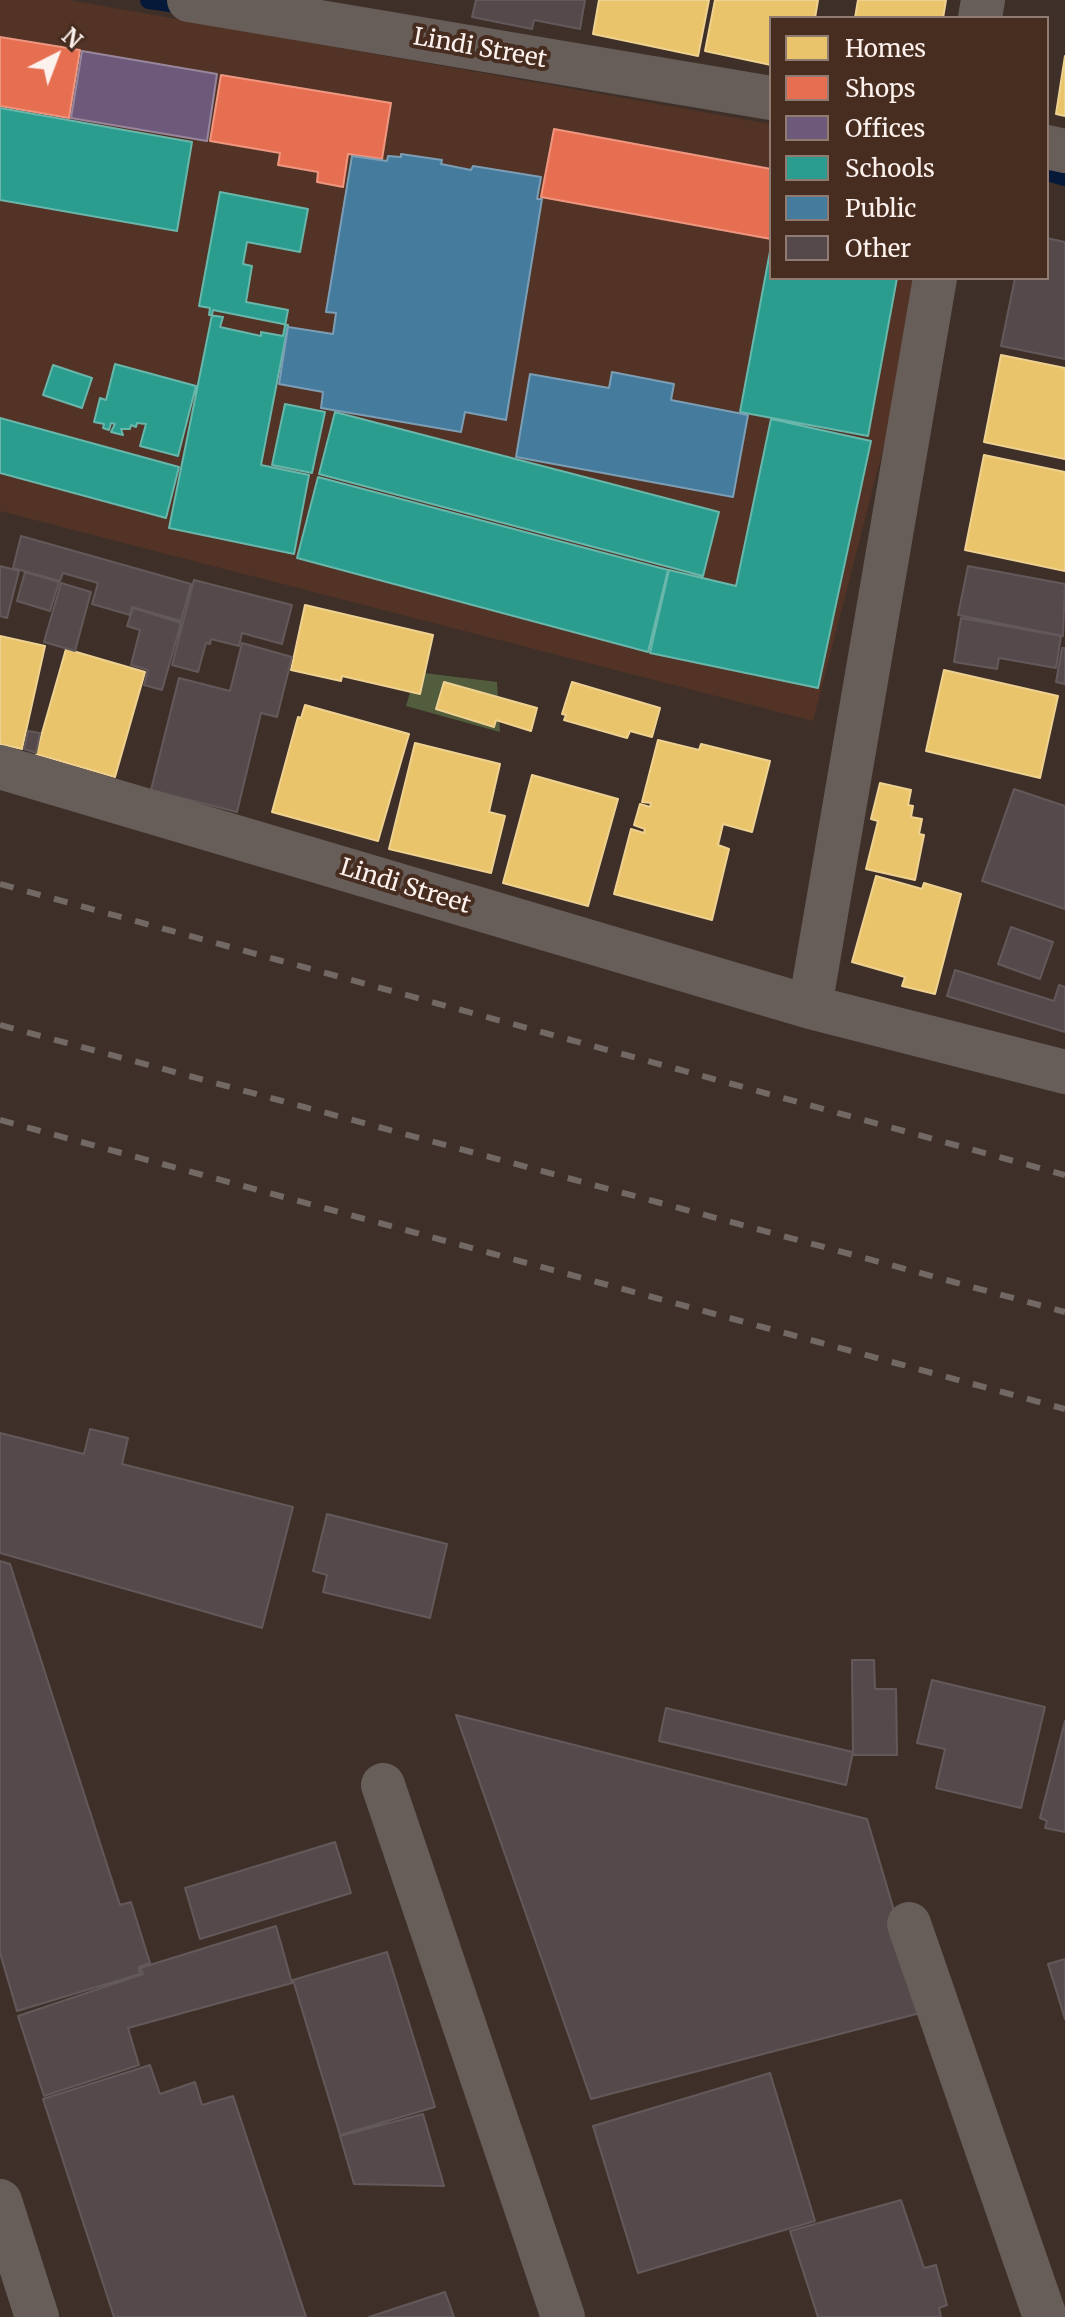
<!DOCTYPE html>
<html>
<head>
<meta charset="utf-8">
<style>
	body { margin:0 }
	#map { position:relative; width:1065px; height:2317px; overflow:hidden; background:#3e3029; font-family:Merriweather,serif }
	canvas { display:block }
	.legend { position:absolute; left:769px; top:16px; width:280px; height:264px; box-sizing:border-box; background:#472c20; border:2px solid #907b72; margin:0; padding:10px 14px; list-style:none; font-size:24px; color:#fdf1ed }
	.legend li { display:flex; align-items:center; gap:16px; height:40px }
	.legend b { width:40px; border:2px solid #907b72 }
	.north { position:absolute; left:16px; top:16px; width:80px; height:80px; -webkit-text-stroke:6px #472c20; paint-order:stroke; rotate:42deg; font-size:22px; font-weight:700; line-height:32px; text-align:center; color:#fdf1ed }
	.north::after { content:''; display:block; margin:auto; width:28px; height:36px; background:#fdf1ed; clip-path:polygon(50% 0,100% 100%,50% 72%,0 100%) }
</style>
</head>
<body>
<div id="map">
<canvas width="1065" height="2317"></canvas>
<ul class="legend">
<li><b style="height:22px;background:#e9c46a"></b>Homes</li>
<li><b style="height:22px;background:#e76f51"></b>Shops</li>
<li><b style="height:22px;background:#6d597a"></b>Offices</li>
<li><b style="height:22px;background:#2a9d8f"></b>Schools</li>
<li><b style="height:22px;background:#457b9d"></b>Public</li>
<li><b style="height:22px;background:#56494c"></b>Other</li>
</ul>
<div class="north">N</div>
</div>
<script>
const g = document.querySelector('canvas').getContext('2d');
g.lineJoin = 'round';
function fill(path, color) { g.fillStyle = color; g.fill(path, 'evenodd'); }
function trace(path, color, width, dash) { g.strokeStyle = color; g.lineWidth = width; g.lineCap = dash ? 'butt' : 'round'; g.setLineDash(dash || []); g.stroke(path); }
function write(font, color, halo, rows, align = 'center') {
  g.font = font + ' Merriweather,serif'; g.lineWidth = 8; g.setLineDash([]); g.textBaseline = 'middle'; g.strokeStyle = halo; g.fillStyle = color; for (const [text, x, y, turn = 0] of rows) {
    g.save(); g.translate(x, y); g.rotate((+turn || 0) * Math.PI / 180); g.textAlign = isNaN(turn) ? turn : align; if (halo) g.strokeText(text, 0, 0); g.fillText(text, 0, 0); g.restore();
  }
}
const built = new Path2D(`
	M0,0h69l702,124v154h156l-114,443 -813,-210z`);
const green = new Path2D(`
	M416,672l81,10 3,50 -94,-26z`);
const homes = new Path2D(`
	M599,0h110l-11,56 -105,-22z
	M715,0h103l-3,18h-44v47l-66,-14z
	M858,0h88l-3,18h-88z
	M1065,56v60l-9,-2z
	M1001,355l64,13v91l-81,-17z
	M984,455l81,17v99l-100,-21z
	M305,605l128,30 -13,59 -78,-18 -1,5 -50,-11z
	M0,636l45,10 -23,103 -22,-5z
	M66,649l79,23 -30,105 -79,-23z
	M944,670l114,26 -18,82 -114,-27z
	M444,682l93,26 -6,23 -35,-11 -2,7 -58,-18z
	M572,682l88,26 -8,29 -22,-6 -3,7 -63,-18 2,-5 -4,-1z
	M305,705l104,29 -31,107 -106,-29 26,-95 3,1z
	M658,740l41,10 2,-6 69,17 -18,71 -29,-8 -5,21 11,4 -17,71 -98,-26 17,-65 13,4 1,-4 -11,-4 6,-21 10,3 1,-4 -9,-1z
	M415,743l85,21 -11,48 16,4 -14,57 -102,-24z
	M532,775l86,24 -30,107 -85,-23z
	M880,783l31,7 -3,15 5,1 -2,11 11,2 -3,15 5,1 -9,45 -49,-11 12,-48 -7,-2z
	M876,876l46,13 2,-6 37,11 -26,100 -33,-8 3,-9 -53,-15z`);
const shops = new Path2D(`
	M0,37l80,13 -11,68 -69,-12z
	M221,75l170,28 -9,56 -34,-5 -5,33 -26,-5 1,-10 -40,-7 2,-12 -70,-12z
	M554,129l217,40v70l-230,-42z`);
const offices = new Path2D(`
	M82,51l135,23 -10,67 -136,-23z`);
const schools = new Path2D(`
	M0,108l192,34 -15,89 -177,-31z
	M220,192l88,17 -8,43 -53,-10 -4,22 9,2 -6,36 42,8 -5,26 -22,-4v4l-41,-9 3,-10 -14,-2 1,-7 -11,-2z
	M771,246v32h126l-29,158 -128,-24z
	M213,310l75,15 -27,140 48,10 -15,79 -125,-26z
	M115,364l81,22 -18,70 -38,-10 6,-22 -9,-1 -1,4 -5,-2 -1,4h-9l2,6 -12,-3 4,-8 -4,-1 -2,7 -6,-2 1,-4 -10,-2 6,-24 6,2z
	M53,365l39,13 -10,30 -39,-13z
	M285,404l40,8 -13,61 -40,-8z
	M335,412l384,100 -16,64 -384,-102z
	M0,418l179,49 -13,51 -166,-45z
	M771,419l100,22 -53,247 -168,-35 19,-83 67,16z
	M318,477l350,93 -20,82 -351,-94z`);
const public = new Path2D(`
	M401,154l41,6 -1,4 30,6 2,-4 68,11 -4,22h5l-36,221 -41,-8 -4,20 -140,-24 2,-16 -44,-8 9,-57 45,7 3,-21 -10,-1 26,-156 35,5 1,-5 13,1z
	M612,372l62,12 -3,16 77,15 -15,82 -217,-40 14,-83 79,14z`);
const stream = new Path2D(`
	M149,0l42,6
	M1047,172l18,5`);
const building = new Path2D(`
	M476,0h109l-5,29 -46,-9 -2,9 -60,-12z
	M1047,238l18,4v117l-64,-13 14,-68h32z
	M21,536l170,48 -10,37 -49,-14 -2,8 -38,-11 6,-21 -35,-10 -3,8 -47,-13z
	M0,566l19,5 -12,47 -7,-2z
	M968,566l97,18 -2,52 -105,-21z
	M25,572l34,10 -9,29 -33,-10z
	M194,580l98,25 -10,39 -40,-11 -3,13 -28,-7 -1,5 -4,-1 -8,29 -26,-7z
	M61,583l30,9 -16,59 -31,-9z
	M133,608l48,15 -19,67 -18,-5 4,-15 -17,-5 9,-35 -13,-4z
	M961,618l100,18 -5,32 -57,-10 -2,11 -43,-7z
	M242,643l50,14 -15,60 -16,-4 -24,99 -86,-22 28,-112 51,13z
	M1062,648h3v36l-9,-2z
	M28,731l12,2 -4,20 -12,-4z
	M1014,789l51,17v103l-83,-28z
	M1011,927l42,15 -13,37 -42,-15z
	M955,970l99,31 5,-16 6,2v45l-118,-36z
	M90,1429l38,9 -6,26 171,43 -31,121 -262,-75v-120l84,21z
	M327,1514l120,30 -17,74 -107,-26 4,-17 -14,-4z
	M0,1561l10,3 110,341 11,-3 19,61 -11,4 1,7 -123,37 -17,-58z
	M852,1660h22l1,29h21l1,66h-44z
	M932,1680l113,27 -24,101 -85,-20 9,-39 -28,-6z
	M666,1708l187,44 -7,33 -187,-44z
	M456,1715l411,104 57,193 -333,87z
	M1065,1721v111l-20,-4 2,-7 -7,-3z
	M335,1842l16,51 -151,46 -15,-51z
	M276,1926l16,57 -164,45 11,37 -95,31 -26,-80 125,-42 -3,-6z
	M387,1952l48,155 -95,28 -47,-155z
	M1065,1959v60l-17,-55z
	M150,2065l10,29 35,-12 7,23 31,-9 73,221h-192l-71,-218z
	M770,2073l45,148 -177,52 -45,-147z
	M423,2114l21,72 -90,-2 -14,-48z
	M901,2200l23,68 12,-3 11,40 -8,3 2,9h-123l-28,-86z
	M445,2292l9,25h-85z`);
const minor = new Path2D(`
	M189,0l582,98
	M980,18l3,-18
	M1047,147l18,4
	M0,767l810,240 255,65
	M810,1007l125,-729
	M383,1785l180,532
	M909,1924l136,393
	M0,2201l37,116`);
const rail = new Path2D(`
	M0,884l1065,291
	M0,1025l1065,287
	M0,1120l1065,289`);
const streetNames = [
	["Lindi Street",480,49,10],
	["Lindi Street",405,887,17]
];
fill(built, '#523325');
fill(green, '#525d3e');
fill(homes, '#e9c46a');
trace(homes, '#efd291', 2);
fill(shops, '#e76f51');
trace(shops, '#ee9680', 2);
fill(offices, '#6d597a');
trace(offices, '#98879c', 2);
fill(schools, '#2a9d8f');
trace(schools, '#69b6ab', 2);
fill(public, '#457b9d');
trace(public, '#7c9eb5', 2);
trace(stream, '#061938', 18);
fill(building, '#56494c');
trace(building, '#64595a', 2);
trace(minor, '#675e5a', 44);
trace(rail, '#726864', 6, [14, 14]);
write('24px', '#fdf1ed', '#472c20', streetNames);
</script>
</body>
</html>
